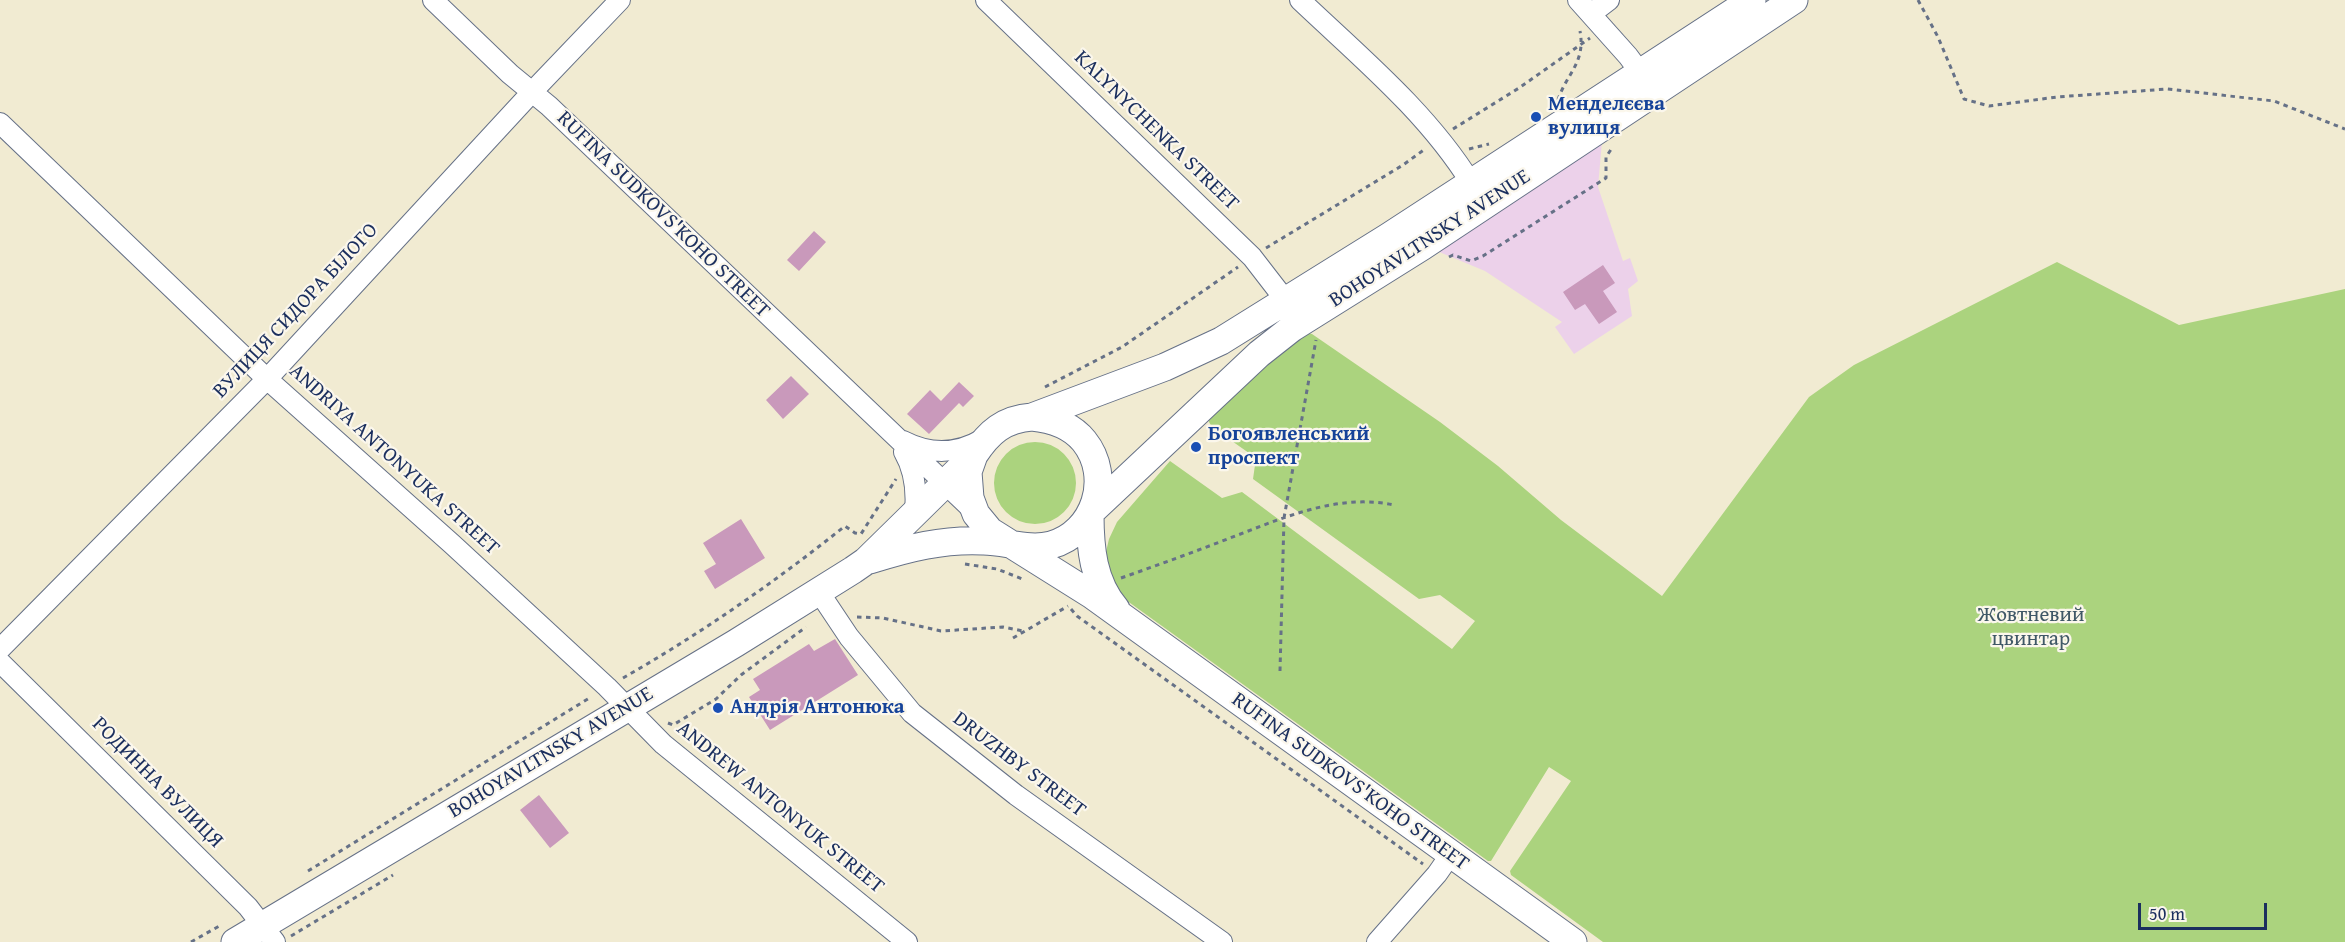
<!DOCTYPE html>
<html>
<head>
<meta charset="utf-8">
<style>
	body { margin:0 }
	#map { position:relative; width:2345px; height:942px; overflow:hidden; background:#f1ebd2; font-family:"Gentium Book Plus",serif }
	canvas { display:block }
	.scale { position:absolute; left:2138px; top:903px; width:129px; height:27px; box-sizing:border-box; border:3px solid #1b2f5e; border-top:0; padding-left:8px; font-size:18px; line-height:21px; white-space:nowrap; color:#1b2f5e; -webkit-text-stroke:4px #fbf7ec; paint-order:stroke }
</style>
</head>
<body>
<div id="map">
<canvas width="2345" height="942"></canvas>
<div class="scale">50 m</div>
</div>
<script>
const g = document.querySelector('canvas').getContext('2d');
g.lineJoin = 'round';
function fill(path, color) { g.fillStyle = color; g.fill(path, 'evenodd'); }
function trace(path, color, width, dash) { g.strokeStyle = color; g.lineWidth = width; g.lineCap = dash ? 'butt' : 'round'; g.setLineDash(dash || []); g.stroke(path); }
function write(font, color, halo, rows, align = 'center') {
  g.font = font + ' "Gentium Book Plus",serif'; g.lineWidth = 4.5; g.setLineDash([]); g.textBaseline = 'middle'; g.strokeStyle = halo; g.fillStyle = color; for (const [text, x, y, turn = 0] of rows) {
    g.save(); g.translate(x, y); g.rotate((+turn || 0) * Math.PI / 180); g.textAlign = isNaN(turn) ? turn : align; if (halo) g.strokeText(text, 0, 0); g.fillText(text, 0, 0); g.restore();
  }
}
const built = new Path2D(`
	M1602,141l-4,46 25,74 7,-3 8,23 -10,8 4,27 -58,38 -19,-27 7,-5 -77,-51 -53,-22z`);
const green = new Path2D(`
	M2057,262l122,63 166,-36v653h-742l-92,-67 -1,-4 61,-90 -22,-14 -58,94h-3l-369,-266 -4,-6 -10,-33 4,-17 8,-17 53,-61 52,37 20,-6 210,157 23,-28 -35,-26 -21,4 -166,-120 3,-21 -44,-31 -3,-5v-7l95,-83 8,2 128,88 58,44 63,54 101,76 147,-199 45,-32z
	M994 483a41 41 0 1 1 82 0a41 41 0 1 1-82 0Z`);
const building = new Path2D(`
	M814,231l12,11 -27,29 -12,-11z
	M1603,265l12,18 -12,8 14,21 -18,12 -14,-20 -10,6 -12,-18z
	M791,376l18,18 -26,25 -17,-19z
	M959,382l15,14 -11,11 -4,-4 -30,31 -22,-20 23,-24 11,11z
	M741,519l24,39 -50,31 -11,-18 12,-7 -13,-21z
	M835,639l23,36 -88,55 -21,-33 11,-7 -7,-11 56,-35 5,7z
	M539,795l30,38 -19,15 -30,-38z`);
const path = new Path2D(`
	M1918,0l20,37 26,62 25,7 68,-9 110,-8 107,12 71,28
	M1558,100c8,-26 28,-37 22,-69
	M1453,129l66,-41 71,-50
	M1469,149l20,-5
	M1266,248l137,-83 22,-16
	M1449,257l4,-2 18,6 12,-5 123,-78v-21l6,-9
	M1045,387l77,-40 116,-80
	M965,564l32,5 28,11
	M1121,578c37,-13 73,-26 109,-40 53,-20 107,-45 164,-33
	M1071,609l6,7 346,248
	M857,617l26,1 58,13 62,-4 20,4
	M1013,638l55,-32
	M1280,671l4,-153 32,-178
	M623,678c77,-44 152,-96 222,-152l10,7 6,1 35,-55
	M668,723l5,2 43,-26 25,-24 65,-48
	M308,871l283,-174
	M291,936l102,-61
	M191,942l30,-17`);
const street = new Path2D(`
	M433,0l77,74 39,32 427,407
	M986,0l266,257 34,44
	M1300,0c60,57 127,112 171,183
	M1578,0l50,56 20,27
	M1592,13l17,-13
	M0,123l267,256 185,165 155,143 56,57 244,198
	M903,441c27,14 55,13 80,-2
	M904,452c11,19 13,38 11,60
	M819,592l30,45 63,76 104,82 206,147
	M0,649l267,-270 265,-287 88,-92
	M0,662l248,245 27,35
	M1377,942l60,-68 14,-20`);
const secondary = new Path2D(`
	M974,455l-6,17 2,26 6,16 14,17 102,64 481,347
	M1092,511l167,-157 33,-26 131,-82 371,-246
	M1090,514c0,34 3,68 26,95
	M870,560c38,-12 73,-21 113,-19 23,0 45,10 68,4 44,-12 62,-68 33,-104 -13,-16 -32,-22 -52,-24
	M235,942l501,-299 117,-73 13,-9 108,-106c15,-23 30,-36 58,-38l133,-50 56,-26 167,-104 364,-237`);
const markers = [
	[1536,117,6,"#1a4fb4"],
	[1196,447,6,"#1a4fb4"],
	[718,708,6,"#1a4fb4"]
];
const transitNames = [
	["Менделєєва",1548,105],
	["вулиця",1548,129],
	["Богоявленський",1208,435],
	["проспект",1208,459],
	["Андрія Антонюка",730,708]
];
const streetNames = [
	["KALYNYCHENKA STREET",1156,131,44],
	["RUFINA SUDKOVS'KOHO STREET",663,215,44],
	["BOHOYAVLTNSKY AVENUE",1430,239,-33],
	["ВУЛИЦЯ СИДОРА БІЛОГО",296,311,-47],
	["ANDRIYA ANTONYUKA STREET",394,460,42],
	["BOHOYAVLTNSKY AVENUE",551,753,-31],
	["DRUZHBY STREET",1019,765,37],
	["RUFINA SUDKOVS'KOHO STREET",1350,782,36],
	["РОДИННА ВУЛИЦЯ",157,783,45],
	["ANDREW ANTONYUK STREET",780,808,39]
];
const parkNames = [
	["Жовтневий",2031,616],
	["цвинтар",2031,640]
];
fill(built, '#ecd1ea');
fill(green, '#abd37e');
fill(building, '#c999bb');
trace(street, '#667187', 22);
trace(secondary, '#667187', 29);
trace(path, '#667187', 3, [4.5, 4.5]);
trace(street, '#fff', 20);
trace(secondary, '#fff', 27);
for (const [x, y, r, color] of markers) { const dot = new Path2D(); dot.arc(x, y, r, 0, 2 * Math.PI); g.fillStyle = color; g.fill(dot); trace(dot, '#fbf7ec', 2); }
write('bold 21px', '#164399', '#fbf7ec', transitNames, 'left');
write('21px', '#1b2f5e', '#fbf7ec', streetNames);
write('21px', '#3f5866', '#fbf7ec', parkNames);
</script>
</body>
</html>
